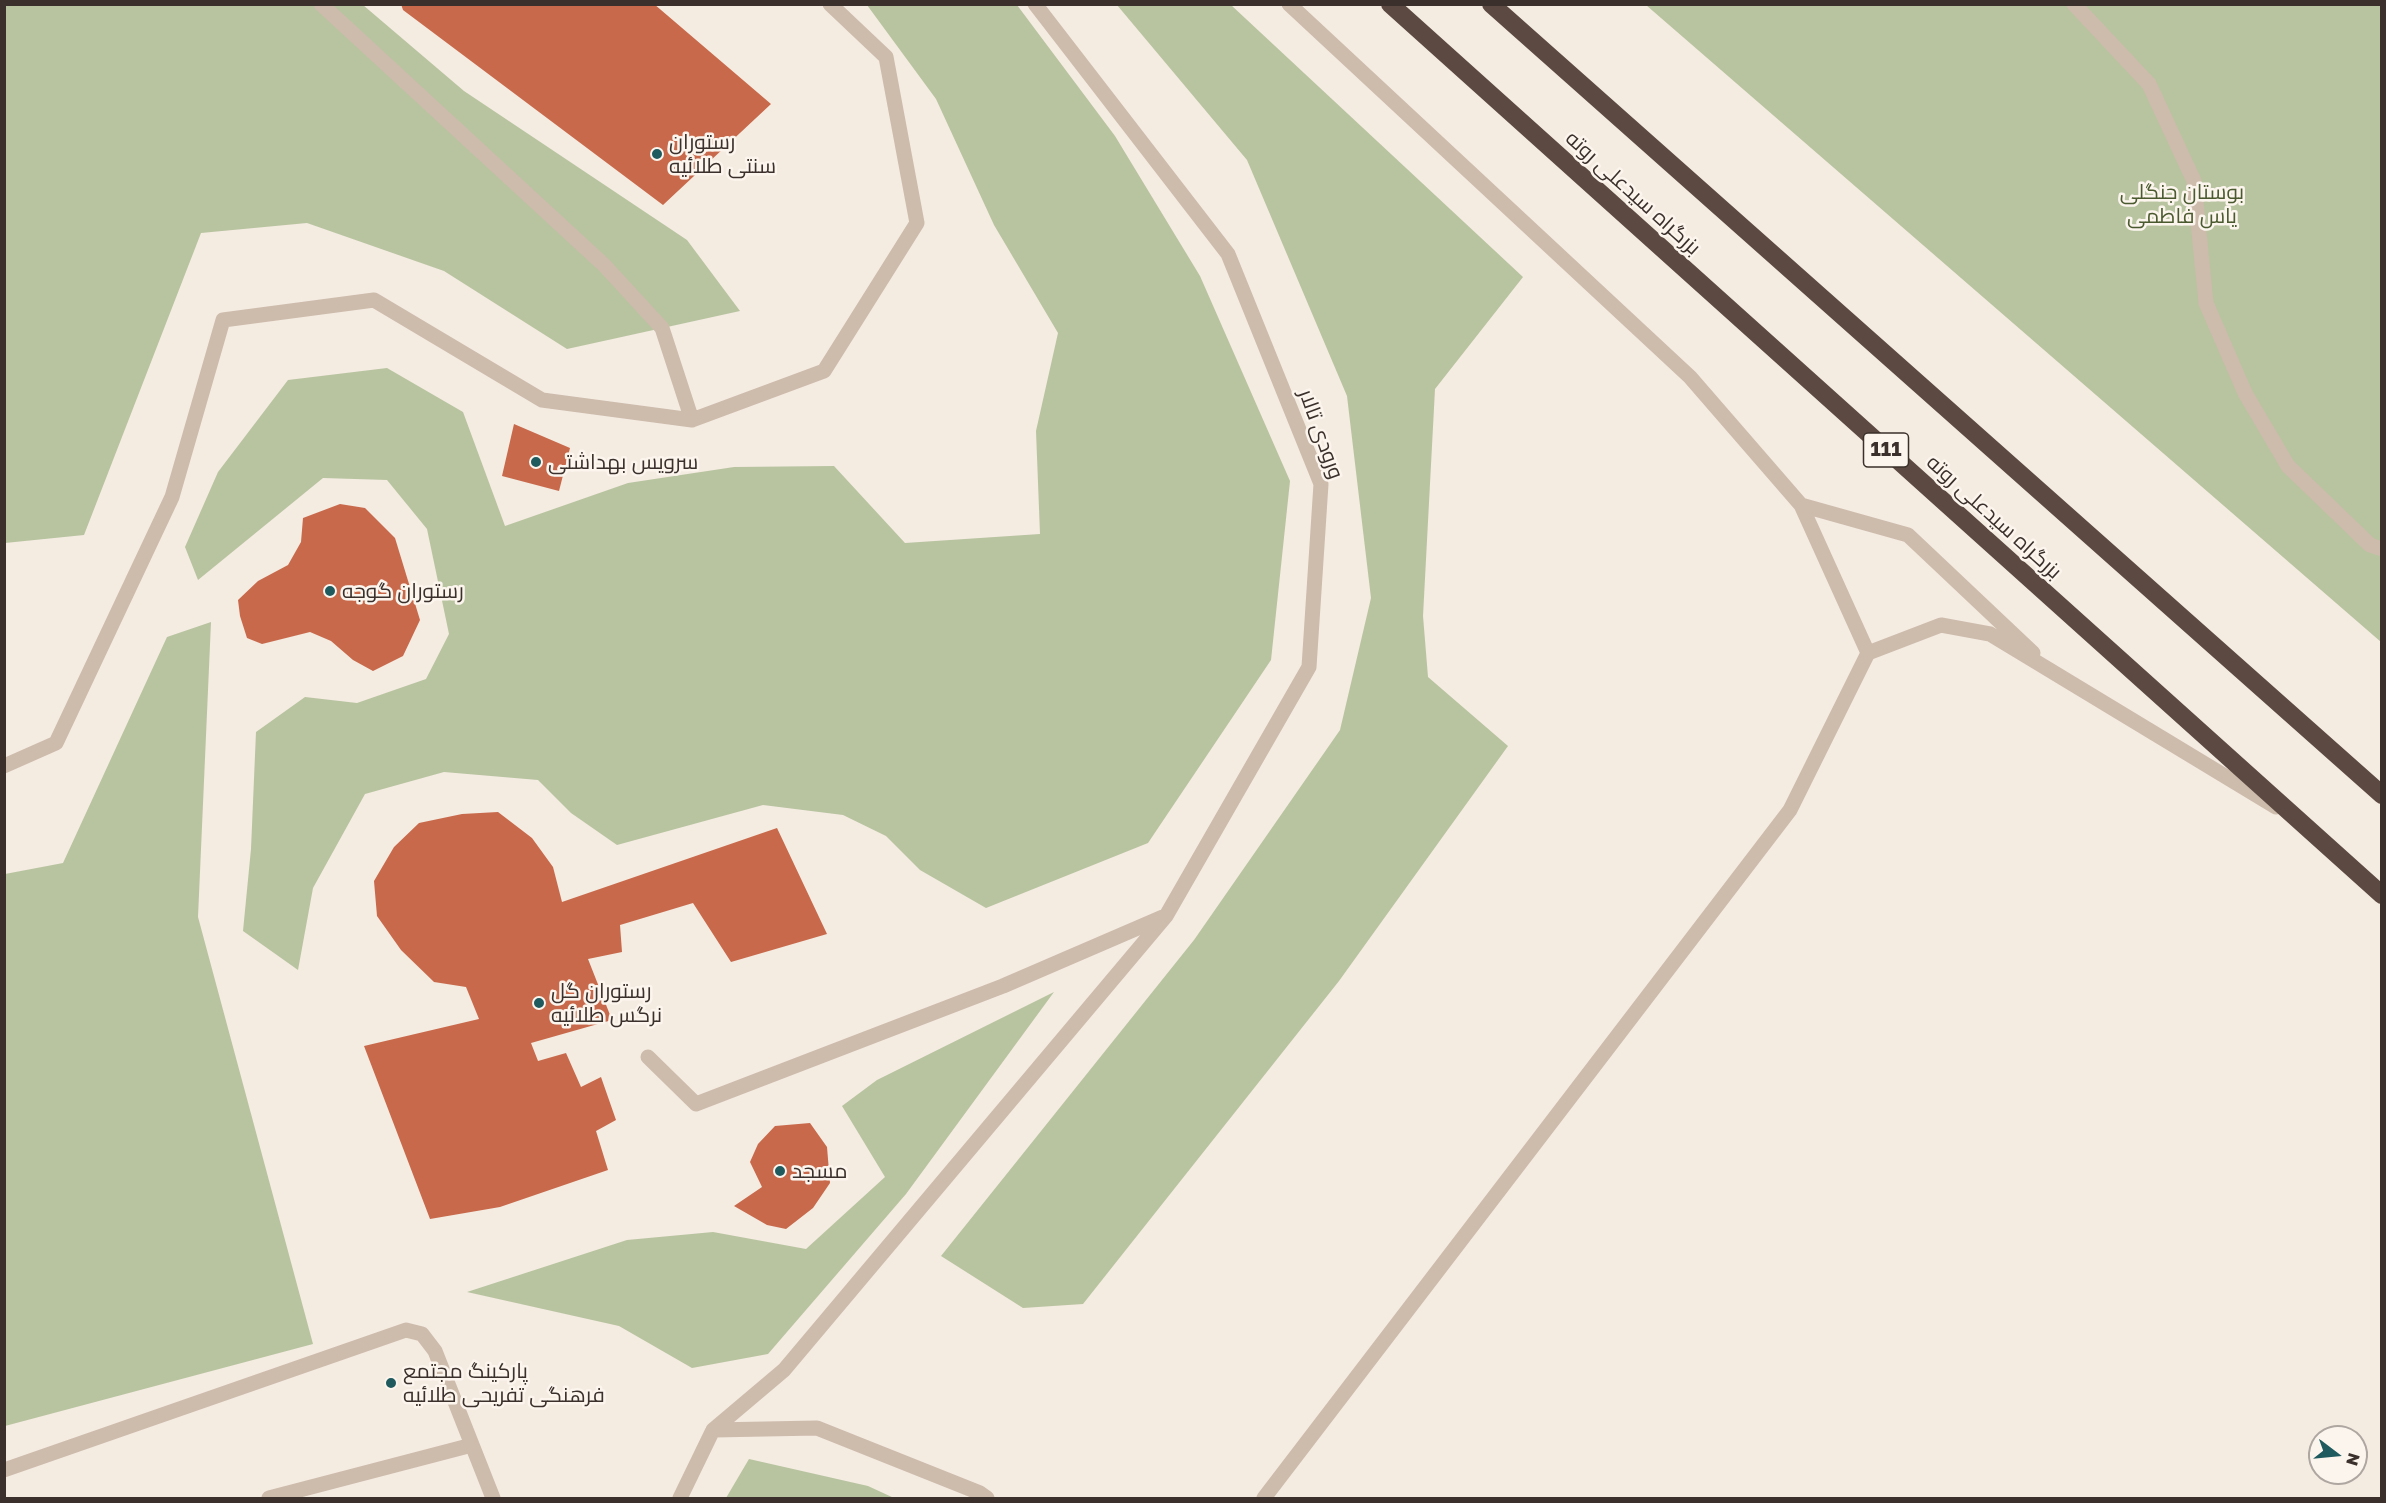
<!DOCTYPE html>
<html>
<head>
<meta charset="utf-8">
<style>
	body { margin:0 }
	#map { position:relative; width:2386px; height:1503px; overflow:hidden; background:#f4ebe1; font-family:"Golos Text",sans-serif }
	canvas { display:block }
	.frame { position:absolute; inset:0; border:6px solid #3b302b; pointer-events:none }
	.north { position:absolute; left:2308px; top:1425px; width:60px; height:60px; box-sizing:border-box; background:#fbf5ee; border:2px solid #aea6a0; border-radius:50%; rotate:106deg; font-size:16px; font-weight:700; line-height:24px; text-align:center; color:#3b302b }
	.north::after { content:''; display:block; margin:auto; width:21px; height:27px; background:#1f5a5e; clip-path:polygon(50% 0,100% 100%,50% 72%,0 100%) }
</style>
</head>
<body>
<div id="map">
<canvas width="2386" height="1503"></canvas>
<div class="frame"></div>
<div class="north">N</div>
</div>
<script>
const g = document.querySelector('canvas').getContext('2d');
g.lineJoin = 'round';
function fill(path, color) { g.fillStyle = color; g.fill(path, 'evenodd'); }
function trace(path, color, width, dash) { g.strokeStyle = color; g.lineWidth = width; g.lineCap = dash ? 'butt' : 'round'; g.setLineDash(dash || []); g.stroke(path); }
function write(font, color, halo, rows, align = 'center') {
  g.font = font + ' "Golos Text",Cairo,sans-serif'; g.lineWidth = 5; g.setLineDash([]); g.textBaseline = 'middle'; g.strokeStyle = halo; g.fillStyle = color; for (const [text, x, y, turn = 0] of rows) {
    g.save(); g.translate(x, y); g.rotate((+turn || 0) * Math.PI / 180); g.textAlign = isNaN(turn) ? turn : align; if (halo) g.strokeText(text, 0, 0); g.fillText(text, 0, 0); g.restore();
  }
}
const green = new Path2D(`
	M5,5h358l101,86 223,149 53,71 -173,38 -123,-78 -137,-48 -106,10 -117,302 -79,8z
	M867,5h150l98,131 85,140 90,205 -19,179 -123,183 -162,65 -66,-38 -34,-34 -43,-21 -80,-10 -146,40 -46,-32 -33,-33 -94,-8 -79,22 -52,94 -15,82 -55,-39 8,-82 5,-117 49,-35 52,6 69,-24 23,-45 -22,-105 -40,-49 -64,-2 -125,102 -13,-33 33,-75 70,-92 99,-12 76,44 42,114 123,-43 106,-16 100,-1 71,77 135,-9 -4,-103 22,-98 -64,-108 -58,-126z
	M1117,5h114l292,272 -88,112 -12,227 5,61 80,69 -169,235 -256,323 -60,4 -82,-52 253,-316 146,-210 31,-132 -24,-202 -100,-236z
	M1646,5h735v637z
	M211,622l-13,295 115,427 -308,82v-552l58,-11 104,-226z
	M1054,992l-148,202 -138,160 -76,14 -73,-42 -152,-34 160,-52 86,-8 93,17 79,-72 -43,-71 35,-26z
	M749,1459l119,27 26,12h-168z`);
const building = new Path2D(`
	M401,4h253l117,100 -108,101 -260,-195z
	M514,424l56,24 -11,43 -57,-15z
	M340,504l25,4 30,30 25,82 -17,36 -30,15 -20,-11 -22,-19 -21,-9 -48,12 -15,-6 -7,-22 -2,-16 20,-19 30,-16 13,-23 2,-24z
	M498,812l34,26 21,29 9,35 215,-74 50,106 -96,28 -38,-59 -73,22 2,27 -34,7 24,61 -81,23 7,18 28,-8 15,34 20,-10 15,43 -20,11 12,39 -108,37 -70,12 -66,-173 115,-27 -13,-32 -32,-5 -33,-32 -24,-34 -3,-35 20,-34 25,-24 43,-9z
	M810,1123l17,24 3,36 -17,25 -27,21 -19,-4 -33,-19 28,-19 -12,-25 8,-18 17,-18z`);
const lane = new Path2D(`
	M321,4l283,261 58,63 30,92
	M2074,4l75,80 45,97 12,122 39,90 43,73 82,79 12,4
	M1801,505l107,30 125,118
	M1868,653l73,-28 49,9 286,173
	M4,766l52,-23 116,-246 51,-177 151,-20 168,100 150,20 132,-49 93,-148 -31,-166 -56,-53
	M648,1057l48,47 307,-118 160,-69
	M713,1430l104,-2 163,65 7,5
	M4,1470l402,-140 16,4 13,17 58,147
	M269,1498l203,-53
	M680,1498l33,-68 71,-60 382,-454 143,-249 12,-183 -93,-230 -193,-250
	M1264,1498l526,-688 78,-157 -67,-148 -111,-128 -401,-373`);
const highway = new Path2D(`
	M1390,4l992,891
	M1491,4l891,791`);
const markers = [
	[657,154,6,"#1f5a5e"],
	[536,462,6,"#1f5a5e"],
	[330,591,6,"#1f5a5e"],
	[539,1003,6,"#1f5a5e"],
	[780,1171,6,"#1f5a5e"],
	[391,1383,6,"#1f5a5e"]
];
const shields = [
	[1886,450,45]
];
const shieldNames = [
	["111",1886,450]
];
const poiNames = [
	["رستوران",669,142],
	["سنتی طلائیه",669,166],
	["سرویس بهداشتی",548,462],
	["رستوران گوجه",342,591],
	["رستوران گل",551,991],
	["نرگس طلائیه",551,1015],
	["مسجد",792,1171],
	["پارکینگ مجتمع",403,1371],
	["فرهنگی تفریحی طلائیه",403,1395]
];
const parkNames = [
	["بوستان جنگلی",2182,192],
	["یاس فاطمی",2182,216]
];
const streetNames = [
	["بزرگراه سیدعلی روته",1633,193,42],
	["ورودی تالار",1321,434,70],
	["بزرگراه سیدعلی روته",1994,517,42]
];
fill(green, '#b8c4a0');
fill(building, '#c8694b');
trace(lane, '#cdbbac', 15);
trace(highway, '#5c4a42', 18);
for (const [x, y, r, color] of markers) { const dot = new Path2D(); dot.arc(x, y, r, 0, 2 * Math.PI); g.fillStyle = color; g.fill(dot); trace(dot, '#fbf5ee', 2); }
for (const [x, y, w] of shields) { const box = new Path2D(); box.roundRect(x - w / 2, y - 17, w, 34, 4.5); g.fillStyle = '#fbf5ee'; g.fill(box); trace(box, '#3b302b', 1.5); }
write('bold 20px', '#3b302b', null, shieldNames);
write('21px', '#3b302b', '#fbf5ee', poiNames, 'left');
write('21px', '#4a5a2e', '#fbf5ee', parkNames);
write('21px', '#3b302b', '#fbf5ee', streetNames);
</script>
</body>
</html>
